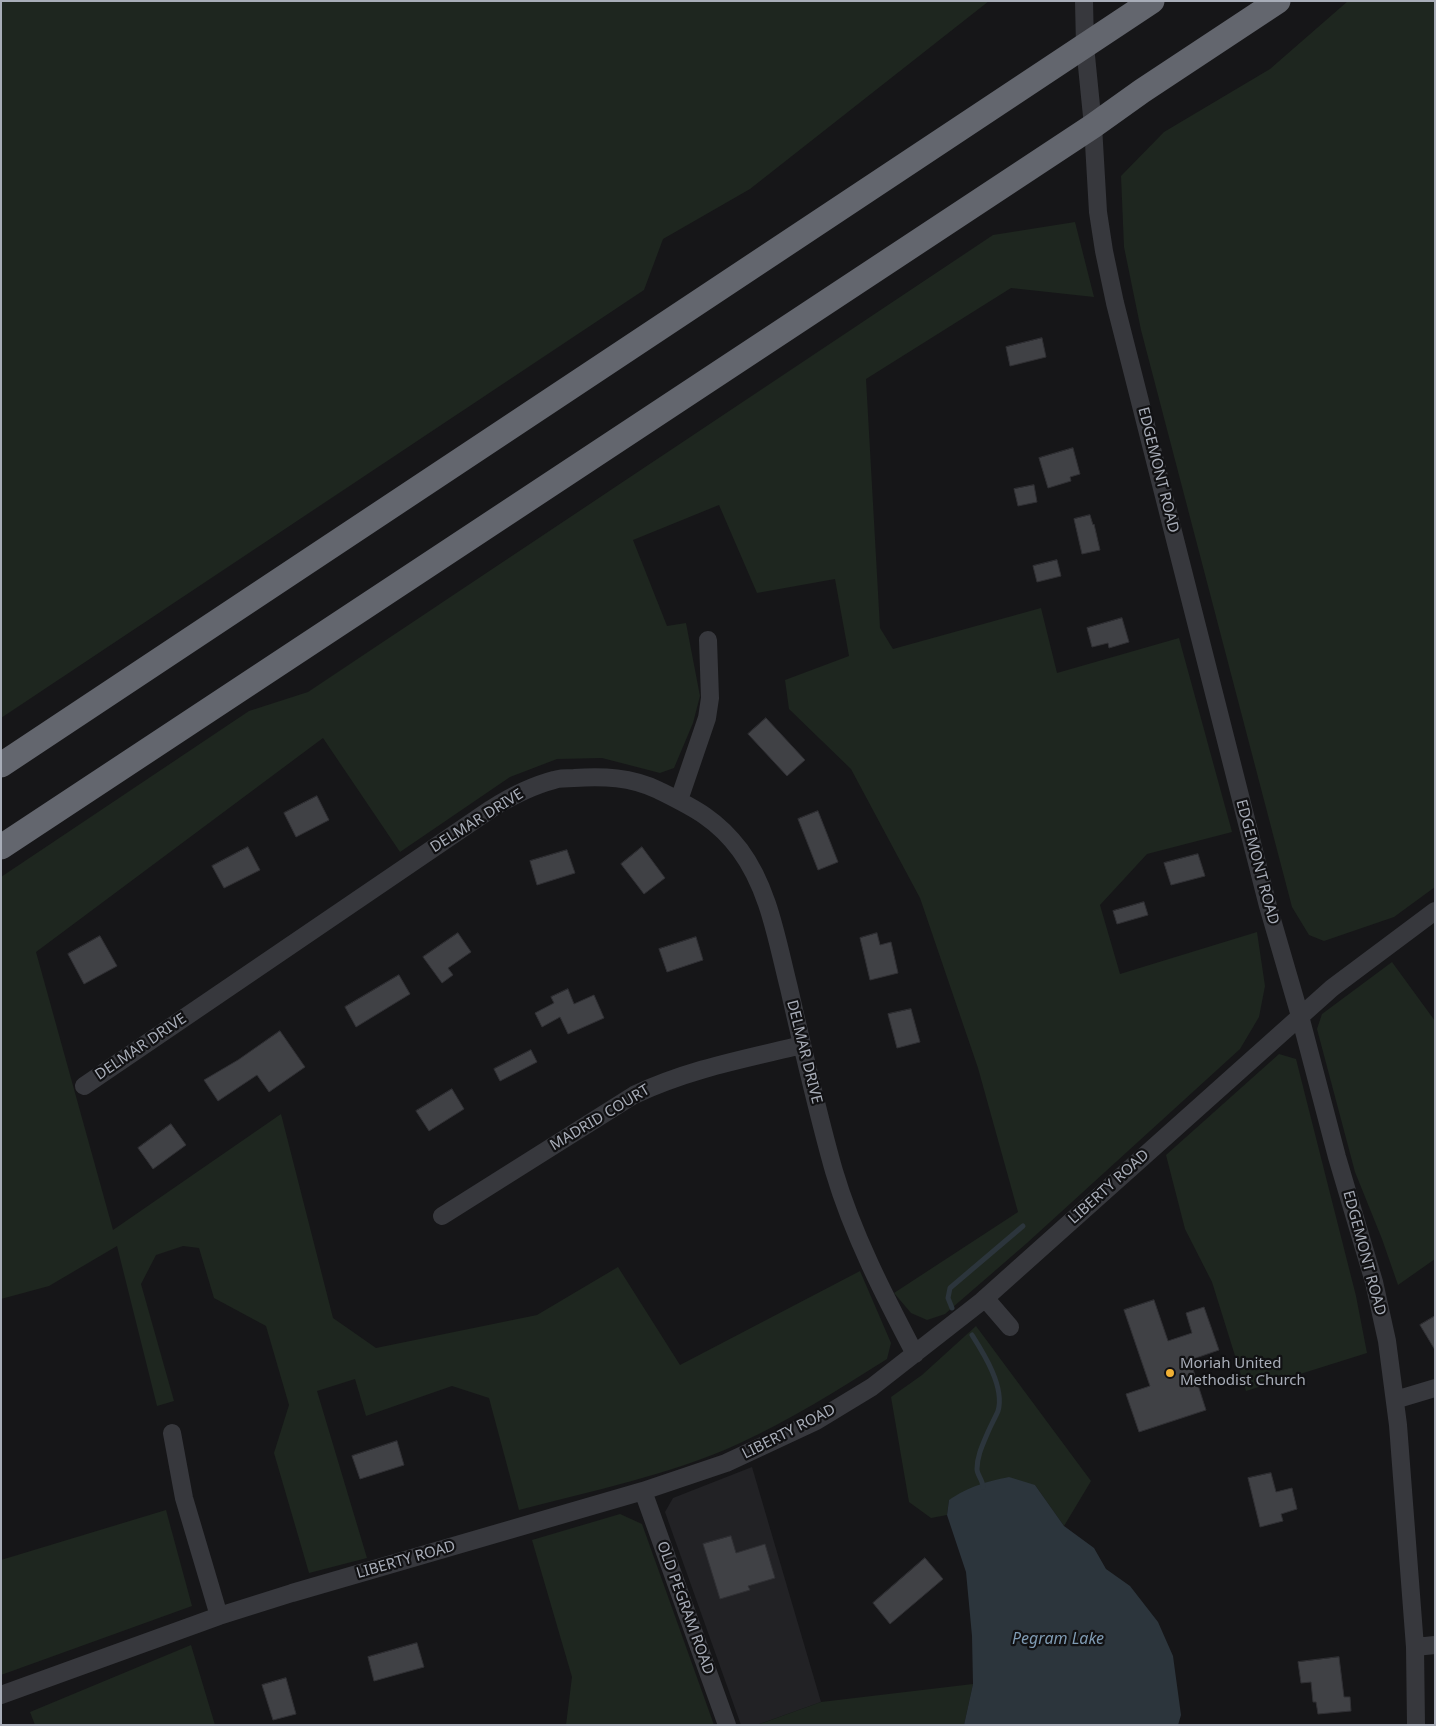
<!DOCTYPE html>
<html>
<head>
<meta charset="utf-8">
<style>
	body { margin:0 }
	#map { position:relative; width:1436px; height:1726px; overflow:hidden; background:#161618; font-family:"Noto Sans",sans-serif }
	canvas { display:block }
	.frame { position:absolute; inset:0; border:2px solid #a8adb8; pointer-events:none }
</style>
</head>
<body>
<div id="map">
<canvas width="1436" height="1726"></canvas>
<div class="frame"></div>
</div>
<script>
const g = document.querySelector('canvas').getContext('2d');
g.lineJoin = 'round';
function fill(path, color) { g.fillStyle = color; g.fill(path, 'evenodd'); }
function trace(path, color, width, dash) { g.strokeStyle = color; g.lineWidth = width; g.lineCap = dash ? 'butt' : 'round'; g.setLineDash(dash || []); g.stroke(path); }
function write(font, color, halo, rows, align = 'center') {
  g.font = font + ' "Noto Sans",sans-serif'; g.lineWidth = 4.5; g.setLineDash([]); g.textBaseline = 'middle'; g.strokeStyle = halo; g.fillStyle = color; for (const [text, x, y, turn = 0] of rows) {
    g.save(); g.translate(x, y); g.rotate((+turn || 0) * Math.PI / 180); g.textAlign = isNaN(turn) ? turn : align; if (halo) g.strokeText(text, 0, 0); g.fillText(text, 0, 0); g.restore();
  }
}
const built = new Path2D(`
	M752,1467l69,235 -64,23h-16l-76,-213 8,-14z`);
const green = new Path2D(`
	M1,1h988l-239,188 -87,50 -19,51 -643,428z
	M1348,1h87v886l-41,30 -70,24 -15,-6 -17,-28 -151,-577 -17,-83 -3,-71 43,-44 106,-63z
	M1075,222l19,75 -83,-9 -145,91 14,249 13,21 148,-41 16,65 122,-35 53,194 -85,22 -47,51 20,69 137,-42 8,54 -6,31 -19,32 -213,194 -82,71 -18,6 -16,-7 -17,-20 124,-81 -40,-144 -58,-170 -69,-129 -62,-60 -4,-29 64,-24 -14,-77 -78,14 -38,-88 -86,35 34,86 19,-3 14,73 -7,27 -19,45 -14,5 -58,-15 -45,1 -47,18 -110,75 -77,-114 -287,214 77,278 168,-116 52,204 43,30 161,-33 81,-48 62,98 180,-94 31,72 -4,16c-49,31 -97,61 -149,85 -68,31 -147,47 -219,66l-30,-112 -37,-12 -86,30 -11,-37 -38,12 50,167 -58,15 -35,-120 15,-48 -23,-79 -52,-28 -15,-50 -16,-2 -27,9 -15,29 33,117 -17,5 -40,-160 -68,40 -48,13v-422l248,-166 59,-19 685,-457z
	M1392,962l43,59v238l-37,26 -16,-46 -27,-67 -38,-143 5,-15z
	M1279,1054l17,5 60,237 11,57 -121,38 -34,-109 -27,-53 -19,-74z
	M976,1326l115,155 -27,45 -29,-41 -86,15 -2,15 -16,3 -22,-16 -18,-105 31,-22z
	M166,1510l26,96 -191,69v-115z
	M620,1514l22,10 72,201h-148l6,-48 -40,-137z
	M191,1645l24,80h-180l-5,-13z
	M973,1684l-9,41h-207l64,-23z`);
const water = new Path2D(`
	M1009,1477l26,8 29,41 30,22 12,21 24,17 28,36 15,34 8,59 -3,10h-214l9,-41 -1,-48 -6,-64 -19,-57 2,-15c21,-14 36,-18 60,-23z`);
const stream = new Path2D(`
	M952,1308l-4,-10 2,-10 73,-62
	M972,1335c12,19 33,52 26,76 -3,7 -7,14 -10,21 -5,12 -11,24 -11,37 0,6 6,11 6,18`);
const building = new Path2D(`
	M1042,338l4,19 -36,9 -4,-19z
	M1073,448l7,26 -10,3 1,4 -23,7 -9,-30z
	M1034,485l3,17 -19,4 -4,-17z
	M1090,515l3,10 1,-1 6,26 -18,4 -8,-35z
	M1057,560l4,16 -24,6 -4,-16z
	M1122,618l7,24 -20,6 -1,-5 -16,4 -5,-19z
	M766,718l39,42 -18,16 -39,-42z
	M317,796l12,24 -33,17 -12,-24z
	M818,811l20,51 -20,8 -20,-51z
	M248,847l12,23 -36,18 -12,-22z
	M642,847l23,31 -21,16 -23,-30z
	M567,850l8,23 -38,12 -7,-24z
	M1198,854l7,22 -34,9 -7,-22z
	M1144,902l4,13 -31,9 -4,-13z
	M458,933l13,19 -23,16 5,7 -11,8 -19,-26z
	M877,933l3,12 11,-3 7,31 -28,7 -10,-42z
	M100,936l17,30 -33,18 -16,-30z
	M696,937l7,23 -36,12 -8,-23z
	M399,975l11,19 -54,33 -11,-20z
	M568,989l6,15 20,-9 10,23 -36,16 -8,-17 -18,10 -7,-14 19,-10 -3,-6z
	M911,1009l9,33 -23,6 -9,-34z
	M280,1031l25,36 -36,25 -12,-17 -39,26 -14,-21 34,-20z
	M531,1050l6,12 -37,19 -6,-12z
	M452,1089l12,20 -35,22 -13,-20z
	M171,1124l15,21 -33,24 -15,-21z
	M1154,1300l14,41 24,-8 -6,-20 18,-6 15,43 -29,10 16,50 -67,22 -13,-38 24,-8 -26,-76z
	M1435,1316v34l-15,-25z
	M397,1441l7,24 -44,14 -8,-23z
	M1271,1473l5,19 16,-4 5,21 -16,5 2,7 -23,6 -12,-49z
	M731,1536l5,17 29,-9 10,34 -27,8 2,4 -30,9 -17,-55z
	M925,1558l18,21 -53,45 -17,-21z
	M417,1643l7,24 -50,14 -6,-24z
	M1339,1657l5,40h6l1,14 -33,3 -2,-12h-3l-2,-20 -10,1 -3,-21z
	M286,1678l10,36 -23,6 -11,-35z`);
const minor = new Path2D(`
	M1084,1l1,45 8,80 5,86 6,39 11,52 153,603 32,110 37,141 37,125 13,59 11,84 17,222 1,78
	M679,800l28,-82 3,-20 -2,-58
	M84,1086l407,-277c19,-12 40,-23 63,-29 6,-2 13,-2 20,-2 29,-2 57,-1 84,12 34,17 58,28 82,60 29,39 37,91 49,138 14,61 28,123 45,183 19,64 50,124 81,183
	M442,1216l192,-121c55,-26 110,-36 168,-50
	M985,1298l25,29
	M1395,1400l40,-12
	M172,1433l12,65 35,118
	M643,1491l84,234
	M1415,1647l20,-2
	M1,1695l218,-79 73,-23 351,-102 83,-28 90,-42 56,-34 110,-86 350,-313 103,-77`);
const highway = new Path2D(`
	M1,765l1151,-764
	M1,847l1092,-721 49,-35 136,-90`);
const markers = [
	[1170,1373,5,"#f2b134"]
];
const streetNames = [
	["EDGEMONT ROAD",1158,470,76],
	["DELMAR DRIVE",477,821,-32],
	["EDGEMONT ROAD",1257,862,75],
	["DELMAR DRIVE",141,1047,-34],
	["DELMAR DRIVE",804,1052,76],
	["MADRID COURT",600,1118,-31],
	["LIBERTY ROAD",1109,1187,-42],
	["EDGEMONT ROAD",1364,1253,75],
	["LIBERTY ROAD",789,1432,-27],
	["LIBERTY ROAD",406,1560,-16],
	["OLD PEGRAM ROAD",685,1608,70]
];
const poiNames = [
	["Moriah United",1180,1364],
	["Methodist Church",1180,1381]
];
const waterNames = [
	["Pegram Lake",1058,1639]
];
fill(built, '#222225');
fill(green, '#1e261f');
fill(water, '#2c353c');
trace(stream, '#2c353c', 5);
fill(building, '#404145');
trace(building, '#303034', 1);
trace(minor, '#37383d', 18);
trace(highway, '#63666e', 25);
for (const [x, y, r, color] of markers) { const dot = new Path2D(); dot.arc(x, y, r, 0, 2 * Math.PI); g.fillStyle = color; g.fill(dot); trace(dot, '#111113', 2); }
write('15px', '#a8adb8', '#111113', streetNames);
write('15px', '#a8adb8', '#111113', poiNames, 'left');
write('italic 16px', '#7f9bb3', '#111113', waterNames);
</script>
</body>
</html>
